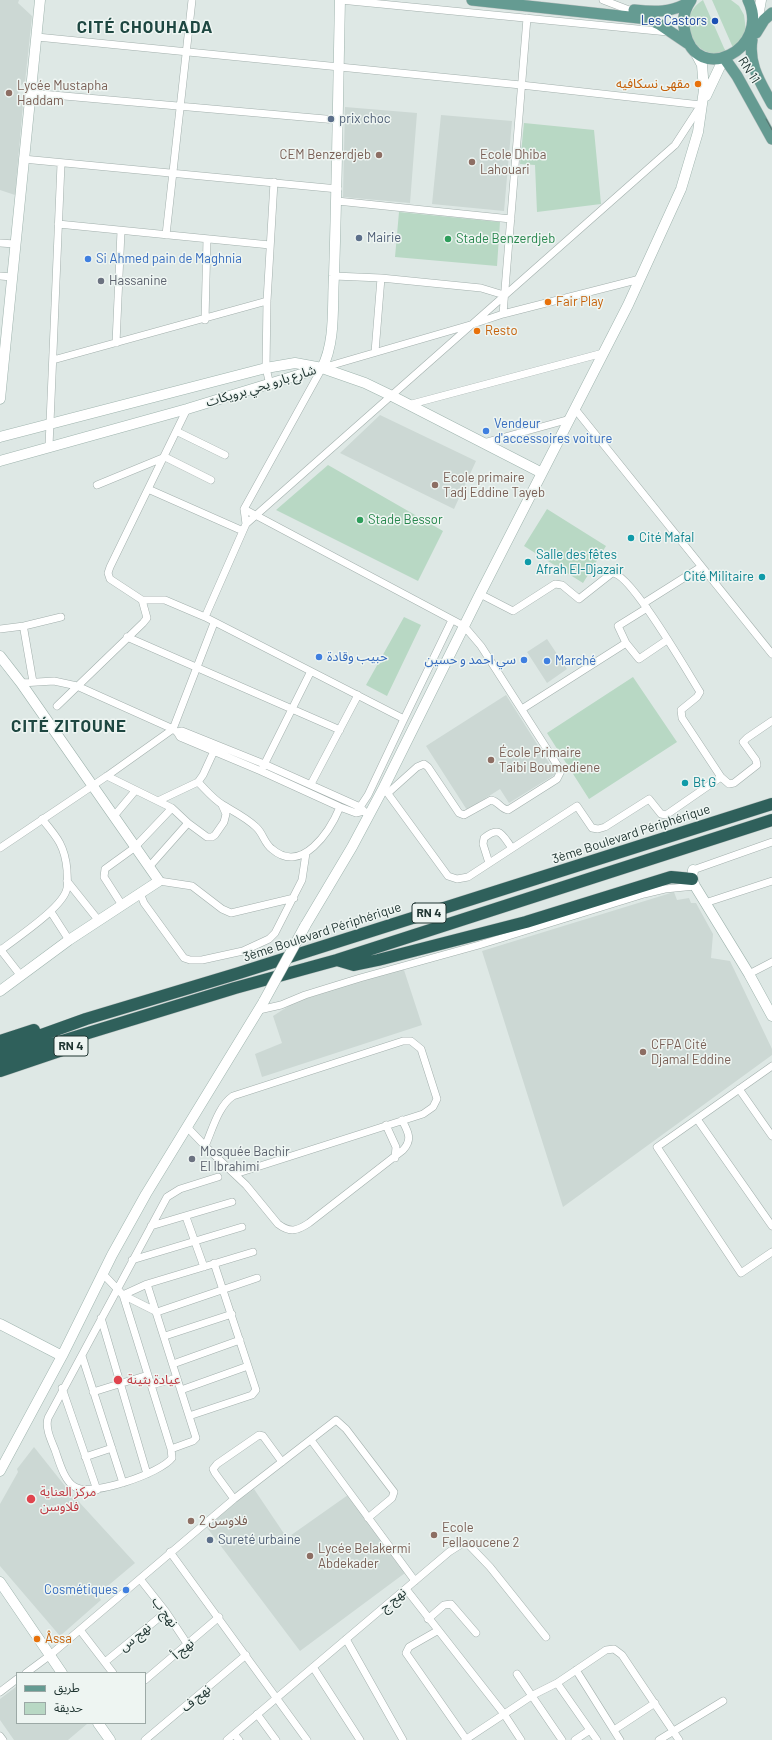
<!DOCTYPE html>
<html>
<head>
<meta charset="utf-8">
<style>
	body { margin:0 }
	#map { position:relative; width:772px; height:1740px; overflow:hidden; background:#dee8e5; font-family:Barlow,"Noto Sans Arabic",sans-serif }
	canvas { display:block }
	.legend { position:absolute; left:16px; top:1672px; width:130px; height:52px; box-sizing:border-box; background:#eef5f2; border:1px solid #9ca9a6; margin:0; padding:5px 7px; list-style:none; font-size:12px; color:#213633 }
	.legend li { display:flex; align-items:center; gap:8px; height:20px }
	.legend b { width:20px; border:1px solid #9ca9a6 }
</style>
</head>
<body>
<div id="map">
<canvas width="772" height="1740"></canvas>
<ul class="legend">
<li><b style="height:5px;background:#659b92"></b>طريق</li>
<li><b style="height:11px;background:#b8d8c4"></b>حديقة</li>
</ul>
</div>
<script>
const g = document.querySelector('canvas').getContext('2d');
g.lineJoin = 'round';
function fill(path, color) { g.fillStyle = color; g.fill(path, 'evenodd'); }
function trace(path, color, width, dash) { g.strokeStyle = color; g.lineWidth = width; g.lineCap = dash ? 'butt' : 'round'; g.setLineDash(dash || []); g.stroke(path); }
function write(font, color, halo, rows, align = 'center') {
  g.font = font + ' Barlow,"Noto Sans Arabic",sans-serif'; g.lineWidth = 3; g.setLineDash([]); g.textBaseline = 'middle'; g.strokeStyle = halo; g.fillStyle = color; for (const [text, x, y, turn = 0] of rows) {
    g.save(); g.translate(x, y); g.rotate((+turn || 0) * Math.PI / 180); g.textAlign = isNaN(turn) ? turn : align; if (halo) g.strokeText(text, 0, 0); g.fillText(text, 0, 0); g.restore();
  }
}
const built = new Path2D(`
	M0,0h19l-1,3 14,13 -7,66 -6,5 -1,12 5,5 -8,91 -15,-5z
	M345,107l72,6 -7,90 -67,-6z
	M441,115l71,6 -8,90 -72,-7z
	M380,415l96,46 -22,48 -114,-56z
	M547,639l20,30 -20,14 -20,-31z
	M506,695l50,79 -47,29 -9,-14 -33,21 -41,-64z
	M674,892l3,8 12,-2 2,5h5l17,31 -2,24 19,3 42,88v6l-209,152 -81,-256z
	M403,967l19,58 -160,52 -7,-23 27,-11 -9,-27 22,-14z
	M34,1447l35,44 66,72 -38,32 4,5 -41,36 -60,-70v-62l18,-32 -1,-3z
	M254,1489l33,49 61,-43 57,78 -105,78 -95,-126z
	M17,1686v37l70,1 -19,16h-54l-14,-20v-21z`);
const green = new Path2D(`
	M703,0l21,48 3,5c-34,8 -54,-34 -24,-53z
	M712,0h19l8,6 5,9 2,16 -12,19z
	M524,123l70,7 7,74 -64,8 -2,-47 -15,-1z
	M399,212l101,10 -3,44 -102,-9z
	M328,465l115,66 -25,50 -142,-71z
	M547,509l59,37 -23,37 -59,-37z
	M404,617l17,8 -34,71 -21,-11z
	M633,677l44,65 -88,57 -42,-66z`);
const street = new Path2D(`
	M340,0l328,32
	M603,0l26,10
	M37,37l484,48 180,20 -26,40 -429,379 -41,93
	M30,93l307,27
	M23,159l315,30
	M337,201l174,18
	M58,224l212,21
	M166,235l26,-235
	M0,243l15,1
	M0,276l12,1
	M334,276l47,2 100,10 23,7
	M503,314l24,-296
	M205,320l2,-81
	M116,343l5,-112
	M375,352l6,-74
	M53,360l214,-59
	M270,385l-4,-17 1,-67 7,-119
	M408,405l195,-52
	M187,409l-77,158 -2,6 2,6 32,21h23l40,17 199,102 48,-99
	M575,409l197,245
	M178,432l47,23
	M483,443l87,-24
	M49,446l12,-282
	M97,485l68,-28 46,23
	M148,489l95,42
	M244,509l220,117 17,20 80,125 -4,8 -49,31c-7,-1 -10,-9 -17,-10l-27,15 -5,-2 -31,-46 -4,-3 -7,3 -29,26
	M246,524l-2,-15 78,-141 148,-43 33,-11 137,-35
	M480,594l33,17 42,-27 7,1 17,14 33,-26c18,-1 76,100 88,119l-3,5 -16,13 1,8 39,59 8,7 5,-1 23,-18 -1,-5 -13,-18 4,-4 25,-17
	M644,603l57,-36
	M647,608l-29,18 8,17 13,16 28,-19
	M0,629l24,-3 37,-9
	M24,630l9,52
	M127,637l213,93
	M21,683l33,-2 23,5 96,43 4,3 3,5 81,34 79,36 16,6 8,-2
	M57,706l86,-83 4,-5 -5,-18
	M522,709l104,-66
	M177,732l5,-1 82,33 96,43 6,6
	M214,751l-11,24 -5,7c8,8 15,17 25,23 10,6 24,13 33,22 7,6 8,16 16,22 30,26 58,-18 68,-42
	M263,767l47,-94
	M107,776l65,32 16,15 19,14h5l3,-2 9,-13 2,-8 -4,-9
	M311,784l47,-89
	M386,791l62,85 9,3 11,-2 109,-71 15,22 6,1 7,-2 44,-28 12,15 5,1 55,-38
	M160,800l38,-18
	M358,810l10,-15 36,-76
	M114,816l21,-25
	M0,848l107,-72 66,-47 41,-106
	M489,863l-6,-19 1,-6c16,-13 18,-3 28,10
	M149,867l39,-44
	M693,870l79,-28
	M67,881l32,40
	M159,881l33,5 30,23 9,4 63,-15
	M140,893l4,10 40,55 6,2h12l41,-9 26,-12 6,-6 27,-53 4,-27
	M705,903l67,-22
	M122,905l-18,-28 1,-8 29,-21 38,-40
	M51,912l18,28
	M0,949l21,27
	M1,950c15,-12 63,-43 66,-62 1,-6 0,-12 0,-18 -2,-24 -10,-33 -25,-51
	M749,974l23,-12
	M259,1010l22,-5 24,-10 55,-17 119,-33 165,-51 21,-5 30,-3
	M772,1066l-115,81 84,126 31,-21
	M739,1089l33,47
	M697,1119l75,107
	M386,1125l10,22 -1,11
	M187,1127l21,22 38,36 32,39c12,9 19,7 31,-1l94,-73c10,-11 5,-18 -1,-30
	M205,1146c7,-15 13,-40 28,-50l170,-55h8l10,8 16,50 -4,8 -10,7 -188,60
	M218,1177l-38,12 -13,8 -119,221c-3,10 3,22 7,32 4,11 9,31 20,37 17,10 86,-14 97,-29l-1,-9 -48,-154 24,-11 106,-32
	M186,1217l18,50
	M151,1226l81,-24
	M132,1260l110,-33
	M103,1274l20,21 34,17 100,-34
	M147,1284l49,154 -3,3 -22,8
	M101,1318l46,156
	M165,1336l67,-22
	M82,1356l41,127
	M173,1364l67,-24
	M151,1385l26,-7
	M62,1388l35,102
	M181,1390l67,-24
	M93,1392l55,-17
	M189,1416l63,-21 4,-5 -42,-127
	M311,1440l104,141
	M85,1457l27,-9
	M234,1499l-19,-26 -2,-4 4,-5 42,-29 4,1 19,26
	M170,1552l137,188
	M140,1579l26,33 22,33
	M406,1589l98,125 17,26
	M428,1619l16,-14 7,-1 25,29
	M80,1630l33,43
	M437,1631l-28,16 -3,6 60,86
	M346,1639l57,101
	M105,1662l61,-50
	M313,1667l47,73
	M576,1670l44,70
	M26,1673l23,-17 185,-157 102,-79 10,9 48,63 -2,6 -24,20
	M517,1674l45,66
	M145,1680l74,-63
	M557,1683l49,-33 8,-1 8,6 57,85
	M0,1692l17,-13
	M257,1714l19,26
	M614,1730l41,-27
	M234,1734l5,6
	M0,1736l3,4
	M145,1740l101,-85
	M227,1740l222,-188 14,-9 5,1 22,23 56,70
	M465,1740l68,-45 24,-12 40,57
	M575,1740l15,-10
	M659,1740l64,-39`);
const secondary = new Path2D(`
	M756,28l5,-28
	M706,96l17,-36
	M322,368c14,-27 10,-63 12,-92 3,-92 4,-184 6,-276
	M0,399l40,-399
	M0,437l266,-69 29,-5 27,5 43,15 27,13 150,77
	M0,461l187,-52 134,-41
	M0,656l21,27 138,198 -90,59 -69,51
	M693,870l-1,9 3,7 54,88 23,42
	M305,926l47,-79 32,-60 96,-193 148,-289 53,-116 17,-57 6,-42 -2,-25 -8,-15
	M0,1324l62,32
	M0,1471l62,-115 50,-101 34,-61 118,-193
	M0,1582l62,91
	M98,1723l12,17`);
const primary = new Path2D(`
	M472,0l176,19 11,5 31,21
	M691,0c-7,10 -9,21 -6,32 11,54 87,18 63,-32
	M634,10c20,2 38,3 55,-8
	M756,33l8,-13 8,-7
	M752,40c-4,25 9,43 20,64
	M725,59l12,17 35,63`);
const highway = new Path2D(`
	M337,960l17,5 24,-5 148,-38 145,-45 21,2
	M0,1041l34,-11
	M0,1050l86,-31 153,-46 533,-169
	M0,1060l235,-72 102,-28 435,-140
	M0,1071l77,-26`);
const tram = new Path2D(`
	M766,119l6,11`);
const secondaryBridge = new Path2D(`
	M264,1001l41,-75`);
const markers = [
	[715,21,4,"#1a4fb4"],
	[698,84,4,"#e8710a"],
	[9,93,4,"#8d6e63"],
	[331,119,4,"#5c6f8a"],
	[379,155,4,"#8d6e63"],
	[472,162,4,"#8d6e63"],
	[359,238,4,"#5c6f8a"],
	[448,239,4,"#2e9e5b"],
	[88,259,4,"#3f7fe0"],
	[101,281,4,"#6b7280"],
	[548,302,4,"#e8710a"],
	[477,331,4,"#e8710a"],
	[486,431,4,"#3f7fe0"],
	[435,485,4,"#8d6e63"],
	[360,520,4,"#2e9e5b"],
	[631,538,4,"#0f9aa8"],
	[528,562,4,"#0f9aa8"],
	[762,577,4,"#0f9aa8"],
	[319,657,4,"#3f7fe0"],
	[524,660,4,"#3f7fe0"],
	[547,661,4,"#3f7fe0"],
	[491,760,4,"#8d6e63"],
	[685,783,4,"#0f9aa8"],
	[643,1052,4,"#8d6e63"],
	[192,1159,4,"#6b7280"],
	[118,1380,5,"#e0444e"],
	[31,1499,5,"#e0444e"],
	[191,1521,4,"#8d6e63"],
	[434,1535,4,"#8d6e63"],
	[210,1540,4,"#5c6f8a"],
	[310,1556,4,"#8d6e63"],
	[126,1590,4,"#3f7fe0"],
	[37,1639,4,"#e8710a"]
];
const shields = [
	[429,913,34],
	[71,1046,34]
];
const shieldNames = [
	["RN 4",429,913],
	["RN 4",71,1046]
];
const transitNames = [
	["Les Castors",707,21]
];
const streetNames = [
	["RN 11",749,70,58],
	["شارع بارو يحي برويكات",261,386,-17],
	["3ème Boulevard Périphérique",631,834,-18],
	["3ème Boulevard Périphérique",322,932,-18],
	["نهج ج",393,1600,-40],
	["نهج ب",165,1612,54],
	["نهج س",135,1637,-39],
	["نهج أ",183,1649,-40],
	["نهج ف",196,1698,-40]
];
const foodNames = [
	["مقهى نسكافيه",690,84,"right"],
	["Fair Play",556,302],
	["Resto",485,331],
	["Âssa",45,1639]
];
const educationNames = [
	["Lycée Mustapha",17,86],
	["Haddam",17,101],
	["CEM Benzerdjeb",371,155,"right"],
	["Ecole Dhiba",480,155],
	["Lahouari",480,170],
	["Ecole primaire",443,478],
	["Tadj Eddine Tayeb",443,493],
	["École Primaire",499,753],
	["Taibi Boumediene",499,768],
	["CFPA Cité",651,1045],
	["Djamal Eddine",651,1060],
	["فلاوسن 2",199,1521],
	["Ecole",442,1528],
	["Fellaoucene 2",442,1543],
	["Lycée Belakermi",318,1549],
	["Abdekader",318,1564]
];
const serviceNames = [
	["prix choc",339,119],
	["Mairie",367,238],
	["Sureté urbaine",218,1540]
];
const leisureNames = [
	["Stade Benzerdjeb",456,239],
	["Stade Bessor",368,520]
];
const shopNames = [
	["Si Ahmed pain de Maghnia",96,259],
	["Vendeur",494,424],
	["d'accessoires voiture",494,439],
	["حبيب وقادة",327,657],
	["سي احمد و حسين",516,660,"right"],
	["Marché",555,661],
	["Cosmétiques",118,1590,"right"]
];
const worshipNames = [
	["Hassanine",109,281],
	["Mosquée Bachir",200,1152],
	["El Ibrahimi",200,1167]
];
const cultureNames = [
	["Cité Mafal",639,538],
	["Salle des fêtes",536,555],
	["Afrah El-Djazair",536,570],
	["Cité Militaire",754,577,"right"],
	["Bt G",693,783]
];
const healthNames = [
	["عيادة بثينة",127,1380],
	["مركز العناية",40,1492],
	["فلاوسن",40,1507]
];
const districtNames = [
	["CITÉ CHOUHADA",145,27],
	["CITÉ ZITOUNE",69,726]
];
fill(built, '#ccd8d4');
fill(green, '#b8d8c4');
trace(street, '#a2afac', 8);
trace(secondary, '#9eb3ad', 11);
trace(primary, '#bcc3c2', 12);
trace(highway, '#bcc3c2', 13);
trace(street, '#fff', 7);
trace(secondary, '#fff', 10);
trace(primary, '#659b92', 11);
trace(highway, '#2f605b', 12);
trace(tram, '#5b726e', 1);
trace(secondaryBridge, '#9eb3ad', 11, []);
trace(secondaryBridge, '#fff', 10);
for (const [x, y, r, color] of markers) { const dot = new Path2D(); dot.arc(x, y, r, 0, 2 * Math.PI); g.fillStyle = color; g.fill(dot); trace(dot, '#eef5f2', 1.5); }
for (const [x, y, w] of shields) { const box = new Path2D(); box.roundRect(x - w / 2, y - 10, w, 20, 3); g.fillStyle = '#eef5f2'; g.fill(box); trace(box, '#213633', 1); }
write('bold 12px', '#213633', null, shieldNames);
write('13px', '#164399', '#eef5f2', transitNames, 'right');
write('13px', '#213633', '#eef5f2', streetNames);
write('13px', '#c56008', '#eef5f2', foodNames, 'left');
write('13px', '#785e54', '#eef5f2', educationNames, 'left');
write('13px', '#4e5e75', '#eef5f2', serviceNames, 'left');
write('13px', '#27864d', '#eef5f2', leisureNames, 'left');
write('13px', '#366cbe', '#eef5f2', shopNames, 'left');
write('13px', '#5b616d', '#eef5f2', worshipNames, 'left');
write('13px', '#0d838f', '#eef5f2', cultureNames, 'left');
write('13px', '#be3a42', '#eef5f2', healthNames, 'left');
g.letterSpacing = '1px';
write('bold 17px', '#1e4741', '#eef5f2', districtNames);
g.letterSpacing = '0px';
</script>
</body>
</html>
